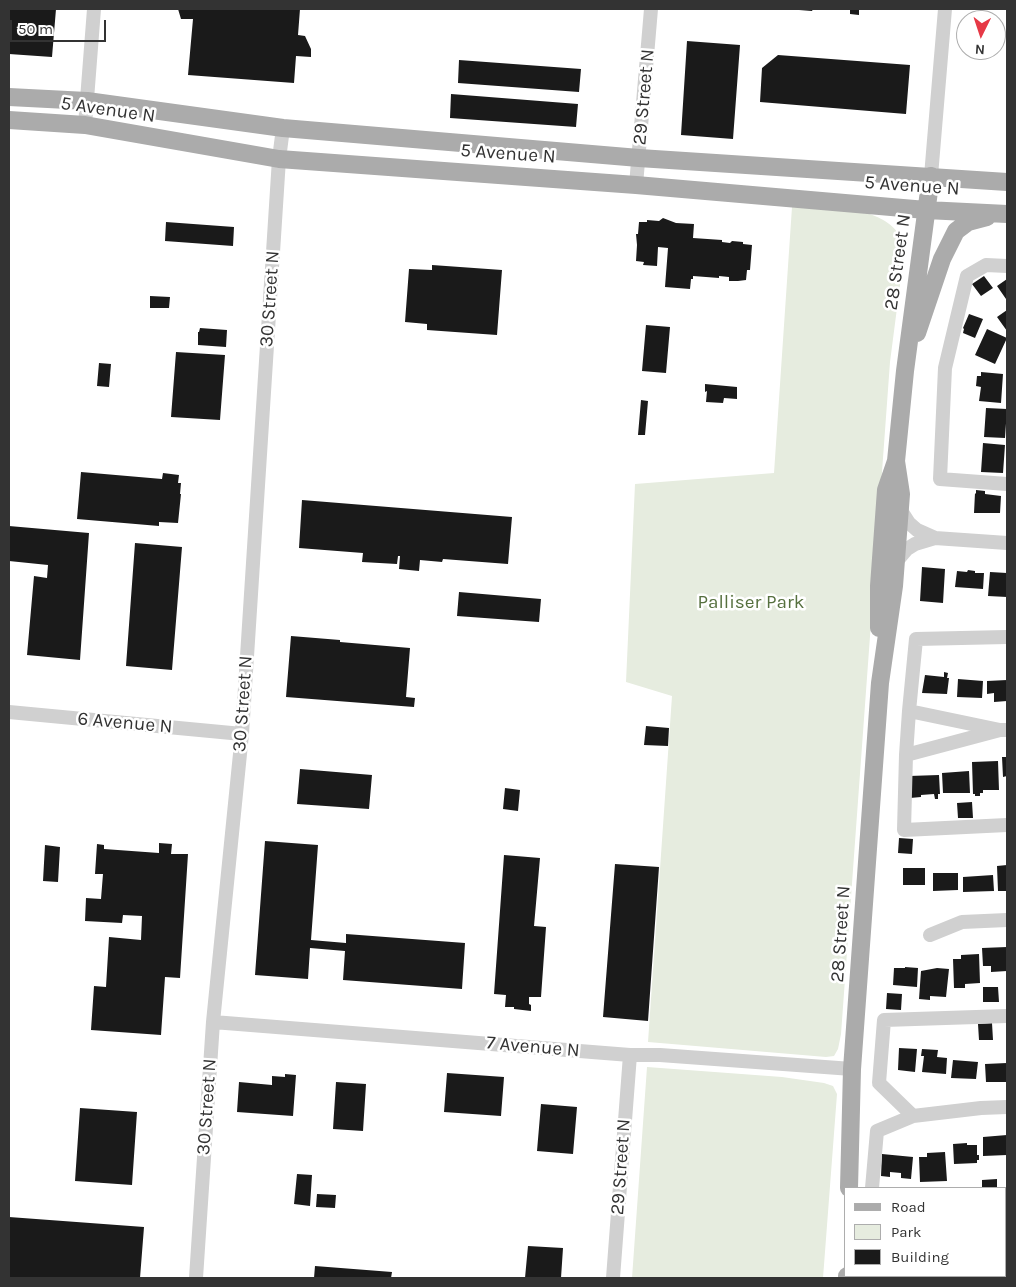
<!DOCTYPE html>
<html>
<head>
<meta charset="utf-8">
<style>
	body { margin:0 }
	#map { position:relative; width:1016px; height:1287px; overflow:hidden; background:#fff; font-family:Karla,sans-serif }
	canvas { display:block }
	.frame { position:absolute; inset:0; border:10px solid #333; pointer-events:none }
	.legend { position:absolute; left:844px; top:1187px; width:162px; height:90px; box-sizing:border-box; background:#fff; border:1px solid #adadad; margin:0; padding:6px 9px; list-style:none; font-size:15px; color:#333 }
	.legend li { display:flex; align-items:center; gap:10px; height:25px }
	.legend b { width:25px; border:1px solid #adadad }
	.north { position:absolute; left:956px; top:10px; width:50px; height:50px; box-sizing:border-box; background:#fff; border:1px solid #adadad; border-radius:50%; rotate:184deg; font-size:14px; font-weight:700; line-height:20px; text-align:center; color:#333 }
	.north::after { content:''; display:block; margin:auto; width:18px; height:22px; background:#e63946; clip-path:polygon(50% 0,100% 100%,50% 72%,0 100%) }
	.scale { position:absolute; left:10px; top:20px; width:96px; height:22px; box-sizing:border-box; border:2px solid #333; border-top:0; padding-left:6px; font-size:15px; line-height:18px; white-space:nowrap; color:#333; -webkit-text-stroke:4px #fff; paint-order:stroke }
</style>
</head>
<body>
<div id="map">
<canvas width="1016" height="1287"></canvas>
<div class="frame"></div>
<ul class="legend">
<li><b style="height:6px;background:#ababab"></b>Road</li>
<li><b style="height:14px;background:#e6ecdf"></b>Park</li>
<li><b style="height:14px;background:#1a1a1a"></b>Building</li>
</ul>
<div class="north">N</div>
<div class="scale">50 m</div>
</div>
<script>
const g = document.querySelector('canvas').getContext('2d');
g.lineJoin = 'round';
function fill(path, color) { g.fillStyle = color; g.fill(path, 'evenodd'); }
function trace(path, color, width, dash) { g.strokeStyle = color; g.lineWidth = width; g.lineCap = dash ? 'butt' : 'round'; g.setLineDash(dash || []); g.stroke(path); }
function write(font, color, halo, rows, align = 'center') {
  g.font = font + ' Karla,sans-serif'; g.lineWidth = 5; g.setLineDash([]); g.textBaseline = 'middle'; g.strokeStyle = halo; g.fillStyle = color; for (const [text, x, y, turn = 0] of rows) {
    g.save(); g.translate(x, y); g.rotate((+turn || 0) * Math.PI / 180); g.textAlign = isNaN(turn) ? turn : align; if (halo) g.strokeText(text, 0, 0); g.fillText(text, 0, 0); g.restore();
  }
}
const green = new Path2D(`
	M792,207l75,6c22,8 35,16 37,41l-14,108 -49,672 -3,15 -4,7 -8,1 -178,-15 24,-346 -46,-14 9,-198 139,-11z
	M647,1067l135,10 42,6 9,3 4,8 -14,184h-191z`);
const building = new Path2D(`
	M9,9h47l-4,48 -43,-3z
	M178,9h122l-2,26 7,1 6,13v8l-15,-1 -2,27 -106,-8 5,-56h-12z
	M799,9h14l-1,2 -13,-1z
	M850,9h9v6l-9,-1z
	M687,41l53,4 -7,94 -52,-4z
	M778,55l132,10 -4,49 -146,-12 2,-34z
	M459,60l122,9 -2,23 -121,-9z
	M451,94l127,10 -2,23 -126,-9z
	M663,218l13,5 18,1 -1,14 29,2v2l8,1 2,-2 11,1v2l9,1 -2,25h-3l-1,10 -8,1h-9v-4l-10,-1v2l-26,-2v3h-2l-1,10 -25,-2 3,-39 -10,-1 -1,19 -14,-1 1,-3 -8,-1 1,-16 -1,-11h2l1,-12h8v-2l12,1z
	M166,222l68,5 -1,19 -68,-5z
	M432,265l70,5 -5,65 -70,-5v-6l-22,-2 4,-53 23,1z
	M984,276l9,12 -12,8 -9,-12z
	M1007,279v19l-1,1 -9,-13z
	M150,296l20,1 -1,11h-19z
	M1007,310v21l-10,-14z
	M969,314l14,5 -8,19 -12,-5 1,-4 -1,-1z
	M646,325l24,2 -4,46 -24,-2z
	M200,328l27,2 -1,17 -28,-2v-13h1z
	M987,329l20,9 -12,26 -20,-9z
	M176,352l49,3 -5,65 -49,-3z
	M99,363l12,1 -2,23 -12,-1z
	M981,372l22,2 -2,29 -22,-2 2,-14 -5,-1 1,-10h4z
	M705,384l32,3v12l-13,-1 -1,5 -17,-1 1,-11 -2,1z
	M641,400l7,1 -3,34h-7z
	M986,408l21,1 -2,29 -21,-1z
	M983,443l22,2 -2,28 -22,-1z
	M81,472l81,7 1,-6 16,2 -1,8h3l-1,11h1l-3,29 -19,-1v4l-82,-7z
	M976,490l9,1v3l16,2 -1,17h-26l1,-20 1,1z
	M302,500l210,17 -4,47 -65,-5 -1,3 -22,-2 -1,11 -20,-2 1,-13h-2l-1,8 -35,-2 1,-9 -64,-5z
	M9,526l80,7 -9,127 -53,-5 7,-79 13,2 1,-13 -39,-4z
	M135,543l47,4 -10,123 -46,-4z
	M922,567l23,2 -2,34 -23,-2z
	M968,570l7,1v2h9l-1,16 -28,-2 2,-16 10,1z
	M990,572l17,1v24l-19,-1z
	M459,592l82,7 -2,23 -82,-6z
	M291,636l49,4v2l70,6 -4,49 9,1 -1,9 -128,-10z
	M944,672l4,1 -1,5h2l-2,16 -25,-1 3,-18 19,2z
	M958,679l25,2 -1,17 -25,-1z
	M1007,680v21l-13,1v-9l-7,1v-13z
	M646,726l23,2 -1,18 -24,-1z
	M1002,757h5v19l-4,1z
	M998,761l1,29h-16v3h-3v3h-5v-2h-2l-1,-32z
	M300,769l72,6 -3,34 -72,-5z
	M969,771l1,22h-27l-1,-20z
	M939,775l1,19h-2v5h-3l-1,-5 -13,1v2l-11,1 -1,-22z
	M505,788l15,2 -2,21 -15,-2z
	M972,802l1,16h-15l-1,-15z
	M899,838l14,1 -1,15 -14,-1z
	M265,841l53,4 -7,95 35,3v-9l119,9 -3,46 -119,-9 2,-29 -35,-3 -2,31 -53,-4z
	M159,843l13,1 -1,10h17l-8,124 -15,-1 -4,58 -70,-5 3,-44 12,1 3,-50 32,3 1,-24 -19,-1 -1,8 -37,-2 1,-23 15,1 2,-25h-8l2,-30 7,1v4l55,4z
	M45,845l15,2 -2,35 -15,-1z
	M504,855l36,3 -6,68 12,1 -5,70h-12v7l2,1v6l-17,-2v-2h-9l1,-12 -12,-1z
	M615,864l44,3 -11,154 -45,-4z
	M1007,865v26h-9l-1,-25z
	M903,868h22v17h-22z
	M933,873h25v17l-25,1z
	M993,875l1,16 -31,1v-15z
	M1007,947v24l-16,1v-6h-8l-1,-18z
	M979,954l1,29 -15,1v4h-11l-1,-29h8v-4z
	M905,967l13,1 -1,19 -24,-2 1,-17h11z
	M937,968l12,1 -3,28 -16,-1v4l-11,-1 2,-28z
	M983,987h15l1,15h-16z
	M887,993l15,1 -1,16 -15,-1z
	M992,1023l1,17h-14l-1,-16z
	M899,1048l18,1 -2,23 -17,-2z
	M922,1049l16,1 -1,7 10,1 -1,16 -24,-2 2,-16h-3z
	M953,1060l25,2 -2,17 -25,-1z
	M1007,1063v19h-21l-1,-18z
	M447,1073l57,4 -3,39 -57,-4z
	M285,1074l11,1 -3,41 -56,-4 2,-30 33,3v-9l13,1z
	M336,1082l30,2 -3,47 -30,-2z
	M541,1104l36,3 -4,47 -36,-3z
	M80,1108l57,4 -5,73 -57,-4z
	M1007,1135v20l-24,1v-19z
	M967,1143v2h10v10h2v5h-2v3l-23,1 -1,-20z
	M945,1152l2,29 -27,1 -1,-25h8v-4z
	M882,1154l31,3 -2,22 -10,-1v-5l-11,-1v5l-9,-1z
	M297,1174l15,1 -2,31 -16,-2z
	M997,1179v9h-15v-8z
	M317,1194l19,1 -1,13 -19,-1z
	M9,1217l135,10 -4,51h-131z
	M528,1246l35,2 -2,30h-36z
	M1005,1252h2v18h-2z
	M315,1266l77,6 -1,6h-77z`);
const minor = new Path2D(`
	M85,125l9,-116
	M931,176l14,-167
	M636,185l15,-176
	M1007,266l-21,-1 -19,11 -22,92 -5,111 67,5
	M900,509l9,14 8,7 18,8 72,5
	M896,562l11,-13 8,-5 20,-6
	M909,711l7,-72 91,-2
	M9,712l233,22
	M1000,730l-91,-19 -3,44 94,-25h7
	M906,755l-2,75 103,-5
	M930,935l32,-13 45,-2
	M213,1022l417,33h30l192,14
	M913,1116l-34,-33 5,-63 123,-4
	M872,1188l5,-57 36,-15 68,-8 26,-1
	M1005,1205h2
	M196,1278l17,-256 29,-288 37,-575 4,-31
	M613,1278l17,-223`);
const major = new Path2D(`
	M9,97l78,4 196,27 356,30 368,24
	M9,120l76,5 194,34 357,26 290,25 81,4
	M917,333l25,-74 14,-28 12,-9 19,-5
	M879,628v-42l7,-96 10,-29 9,-90 26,-195
	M849,1188l3,-119 28,-386 14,-97 7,-92 -5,-33
	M847,1278v-2`);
const streetNames = [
	["29 Street N",644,97,-85],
	["5 Avenue N",108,110,8],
	["5 Avenue N",508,154,4],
	["5 Avenue N",912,186,4],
	["28 Street N",898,262,-82],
	["30 Street N",270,299,-86],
	["30 Street N",243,704,-86],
	["6 Avenue N",125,723,5],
	["28 Street N",841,934,-86],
	["7 Avenue N",533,1047,5],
	["30 Street N",207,1107,-86],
	["29 Street N",621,1167,-86]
];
const parkNames = [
	["Palliser Park",751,603]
];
fill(green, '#e6ecdf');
fill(building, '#1a1a1a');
trace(minor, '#d0d0d0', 14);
trace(major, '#ababab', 18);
write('19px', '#333', '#fff', streetNames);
write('19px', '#56703f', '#fff', parkNames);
</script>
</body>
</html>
